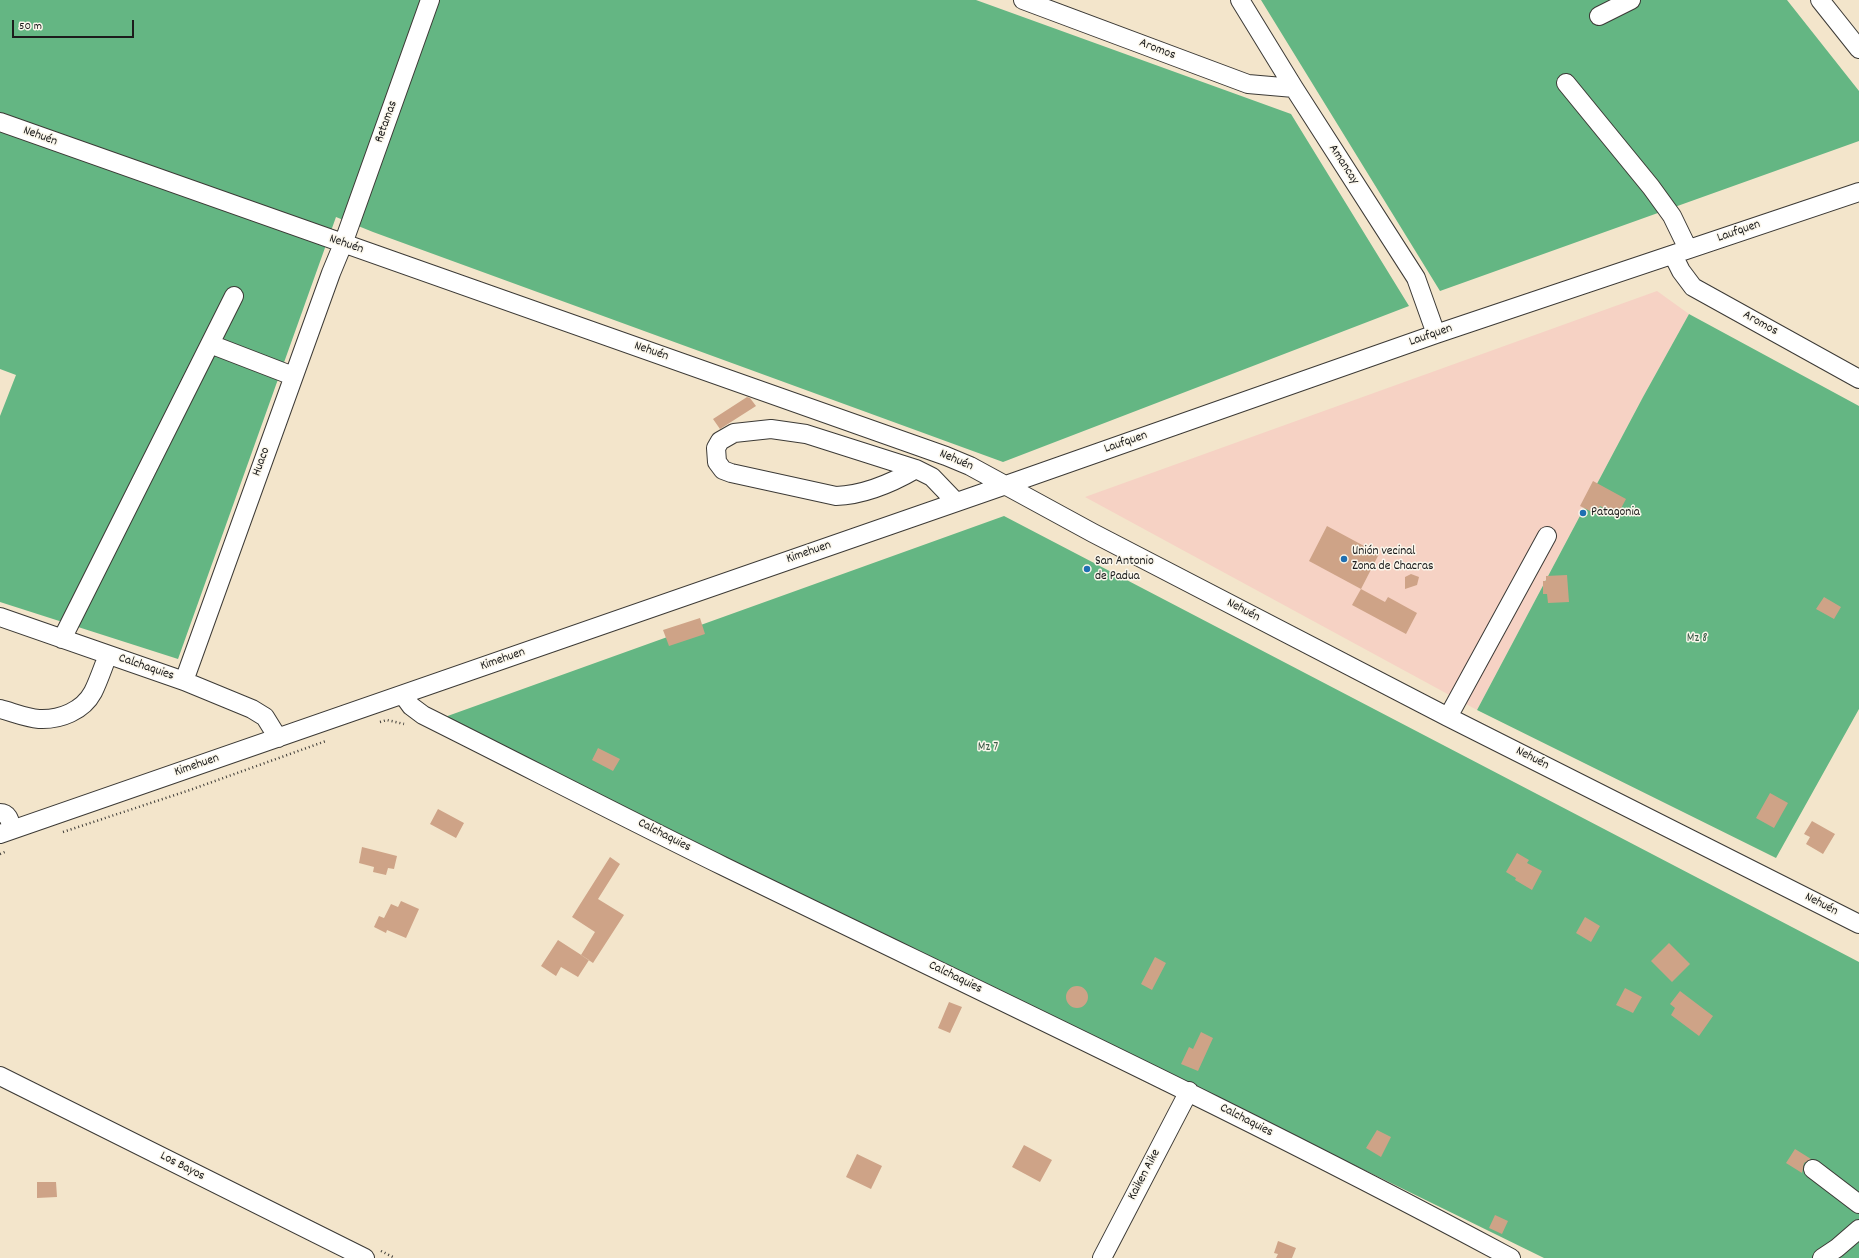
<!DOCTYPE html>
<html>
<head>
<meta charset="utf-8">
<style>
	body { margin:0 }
	#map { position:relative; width:1859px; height:1258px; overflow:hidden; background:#f3e5cb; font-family:Dekko,sans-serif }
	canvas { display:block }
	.scale { position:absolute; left:12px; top:20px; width:122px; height:18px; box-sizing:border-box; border:2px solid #1c1c1c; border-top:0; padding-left:5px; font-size:12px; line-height:14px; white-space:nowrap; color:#1c1c1c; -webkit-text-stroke:3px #fbf7ec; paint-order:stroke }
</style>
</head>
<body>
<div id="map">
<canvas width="1859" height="1258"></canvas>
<div class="scale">50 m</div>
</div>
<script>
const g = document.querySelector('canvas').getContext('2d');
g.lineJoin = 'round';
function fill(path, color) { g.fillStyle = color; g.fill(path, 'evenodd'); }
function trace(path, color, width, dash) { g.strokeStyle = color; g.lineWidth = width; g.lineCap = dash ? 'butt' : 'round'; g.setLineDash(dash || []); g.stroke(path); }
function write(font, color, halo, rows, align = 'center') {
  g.font = font + ' Dekko,sans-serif'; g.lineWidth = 3; g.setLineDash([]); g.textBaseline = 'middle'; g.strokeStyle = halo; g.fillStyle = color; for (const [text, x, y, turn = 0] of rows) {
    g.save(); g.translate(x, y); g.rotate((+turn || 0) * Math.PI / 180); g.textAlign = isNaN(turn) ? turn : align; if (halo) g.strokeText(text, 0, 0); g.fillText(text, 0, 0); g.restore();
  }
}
const built = new Path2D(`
	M1657,291l32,23 -46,83 -166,313 -392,-213z`);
const forest = new Path2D(`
	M0,0h976l315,114 118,192 -406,156 -630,-230 -37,-15 -158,442 -178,-57v-186l16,-41 -16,-6z
	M1261,0h526l72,91v50l-419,150z
	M1689,314l170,92v303l-83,149 -299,-148 166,-313z
	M1004,516l855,446v296h-315l-1102,-540z`);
const building = new Path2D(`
	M747,397l3,1 6,8 -36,23 -7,-10z
	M1593,481l33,18 -9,17 -17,-10 -4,8 -16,-8z
	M1327,526l52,28 -18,35 -52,-28z
	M1411,574l8,3 -2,8 -12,4v-12z
	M1567,575l2,27 -21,1 -1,-9h-4v-13h3v-5z
	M1361,589l24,13 3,-5 29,16 -11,21 -54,-29z
	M1824,597l17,10 -7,12 -18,-10z
	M700,618l5,16 -36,12 -6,-16z
	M598,748l22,11 -7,12 -21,-11z
	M1770,793l18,10 -14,25 -18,-10z
	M438,809l26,14 -8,15 -26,-14z
	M1812,821l23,13 -12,20 -17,-10 4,-7 -6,-3z
	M362,847l35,9 -3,13 -6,-1 -2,7 -13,-3 1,-5 -15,-4z
	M1517,853l12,7 -2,3 15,8 -10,19 -17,-10 1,-2 -10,-6z
	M610,857l10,7 -22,35 26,16 -31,48 -12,-8 14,-23 -23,-15z
	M401,901l18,8 -13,29 -19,-8 -1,3 -12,-6 5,-11 5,2 7,-14 7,3z
	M1585,917l15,9 -9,16 -15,-9z
	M558,940l31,20 -11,17 -17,-10 -5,9 -15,-10z
	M1669,943l21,21 -18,18 -21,-21z
	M1155,957l11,6 -14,27 -11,-6z
	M1066 997a11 11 0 1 1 22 0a11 11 0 1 1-22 0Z
	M1625,988l17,9 -9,16 -17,-8z
	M1680,991l33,25 -14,20 -28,-21 4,-7 -5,-4z
	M949,1002l13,5 -12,26 -12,-5z
	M1201,1032l12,6 -15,33 -17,-7 8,-17 4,2z
	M1377,1130l14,7 -10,20 -15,-9z
	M1024,1145l28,15 -12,22 -28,-15z
	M1795,1149l16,10 -7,4 -2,10 -16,-10z
	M857,1154l25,12 -11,23 -25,-12z
	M37,1182h19l1,15 -20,1z
	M1495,1215l13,6 -6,13 -13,-6z
	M1278,1241l18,7 -4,10h-16l2,-4 -4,-1z`);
const path = new Path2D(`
	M380,722l7,-2 17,4
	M63,832l127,-42 136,-49
	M0,854l7,-3
	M381,1251l14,7`);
const minor = new Path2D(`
	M1023,0l225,84 46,4
	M1240,0l54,88 122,190 20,56
	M1820,0l39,49
	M1599,16l32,-16
	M1566,83l85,104 21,29 16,33
	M0,122l946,334 24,10 123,67 355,184 411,207
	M1673,255l8,16 12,16 166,92
	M210,344l83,32
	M916,469c-24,14 -53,26 -80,27l-105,-23 -8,-3 -6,-8 -1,-14 4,-7 14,-8 37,-4 35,5 110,35 16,8 24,25
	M0,617l184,64 68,28 13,8 13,21
	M62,639l172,-343
	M184,681l147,-408 12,-29 87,-244
	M403,695l8,11 12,9c100,50 200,102 300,151 264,129 530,253 788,392
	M0,709c12,3 26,9 39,10 21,1 44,-8 54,-27 6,-12 10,-25 15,-37
	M1448,717l99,-181
	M0,813c9,0 10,9 12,16
	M0,834l1006,-349 430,-151 423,-142
	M0,1076l365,182
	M1813,1169l46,35
	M1102,1258l87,-167
	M1822,1258l15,-10 22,-19`);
const markers = [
	[1583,513,4,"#1f6fb2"],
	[1344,559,4,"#1f6fb2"],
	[1087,569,4,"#1f6fb2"]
];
const streetNames = [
	["Aromos",1157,50,21],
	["Retamas",387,122,-70],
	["Nehuén",40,137,20],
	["Amancay",1343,165,57],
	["Laufquen",1739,232,-19],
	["Nehuén",346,245,19],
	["Aromos",1760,324,29],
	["Laufquen",1431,336,-19],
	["Nehuén",651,352,19],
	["Laufquen",1126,443,-19],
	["Nehuén",956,461,23],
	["Huaco",262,462,-70],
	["Kimehuen",809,553,-19],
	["Nehuén",1243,611,27],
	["Kimehuen",503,660,-19],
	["Calchaquies",146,668,19],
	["Nehuén",1532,759,27],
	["Kimehuen",197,766,-19],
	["Calchaquies",664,836,27],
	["Nehuén",1821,905,27],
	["Calchaquies",955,978,26],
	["Calchaquies",1246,1121,27],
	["Los Bayos",182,1167,27],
	["Kaiken Aike",1145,1175,-62]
];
const poiNames = [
	["Patagonia",1591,513],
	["Unión vecinal",1352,552],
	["Zona de Chacras",1352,567],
	["San Antonio",1095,562],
	["de Padua",1095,577]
];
const parkNames = [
	["Mz 8",1697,639],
	["Mz 7",988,748]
];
fill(built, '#f6d2c4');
fill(forest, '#64b683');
fill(building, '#cea387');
trace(minor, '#3c3a36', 20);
trace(path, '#3c3a36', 2.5, [1, 3]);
trace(minor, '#fff', 18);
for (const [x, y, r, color] of markers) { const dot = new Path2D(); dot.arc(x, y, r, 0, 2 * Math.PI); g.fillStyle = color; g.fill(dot); trace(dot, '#fbf7ec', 1.5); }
write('13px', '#1c1c1c', '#fbf7ec', streetNames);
write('13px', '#1c1c1c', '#fbf7ec', poiNames, 'left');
write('13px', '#3d5c48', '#fbf7ec', parkNames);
</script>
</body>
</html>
